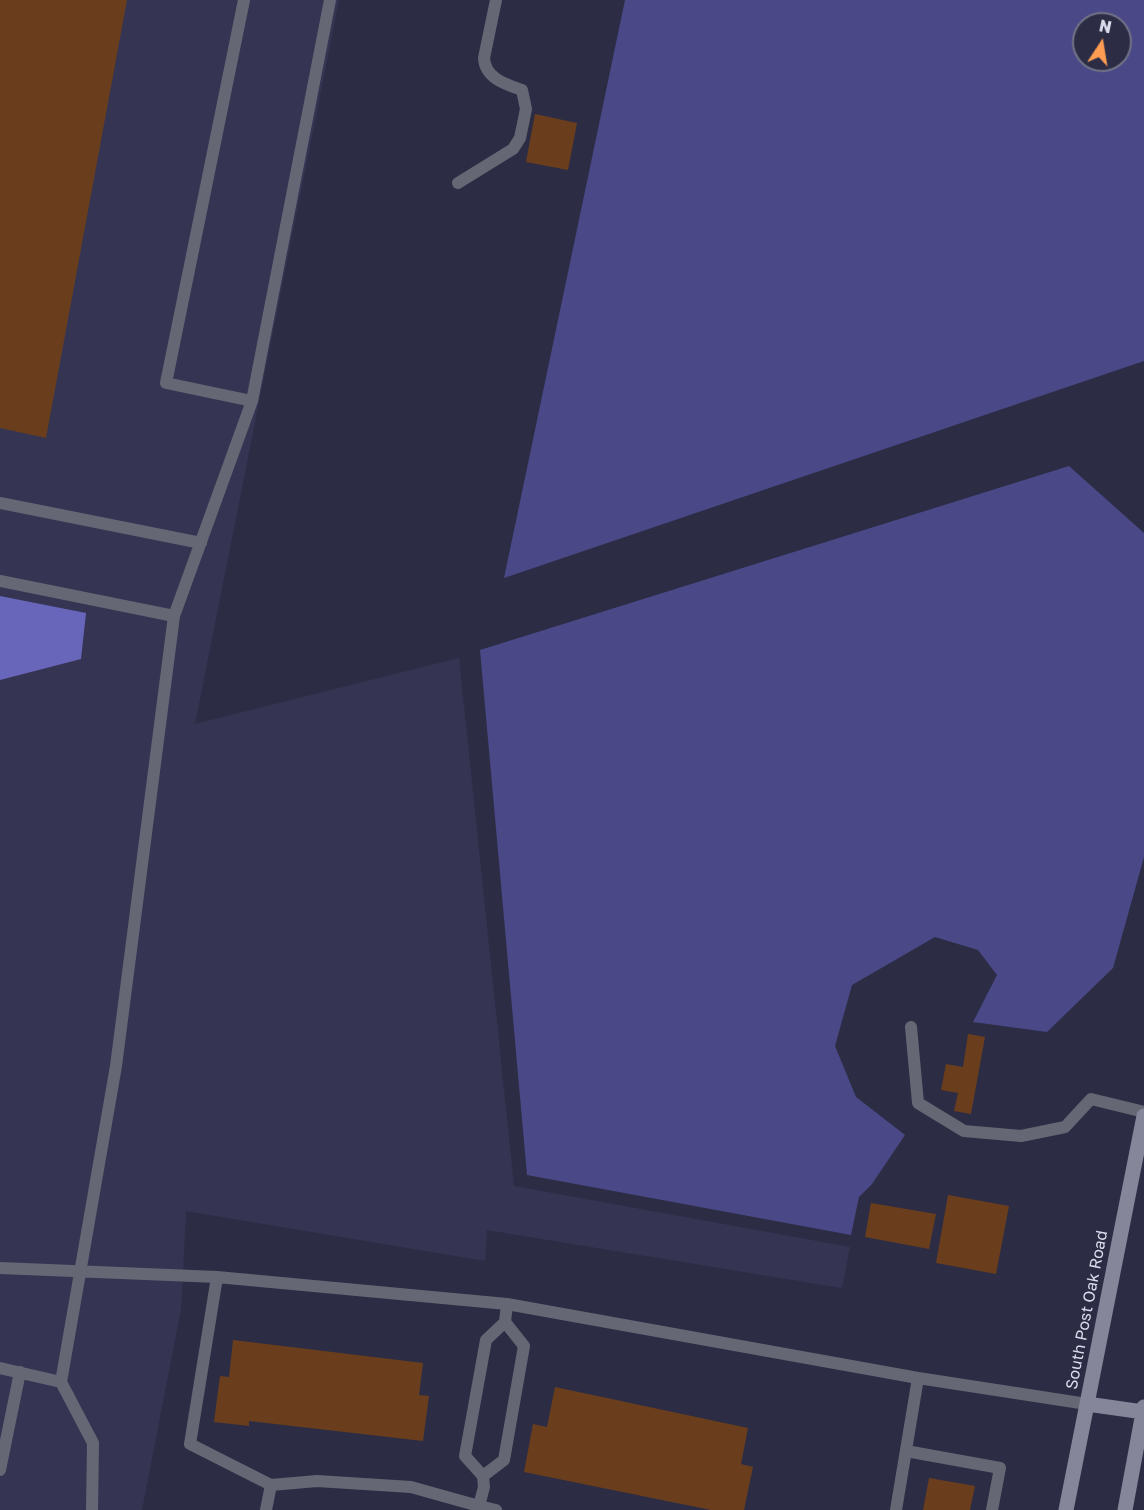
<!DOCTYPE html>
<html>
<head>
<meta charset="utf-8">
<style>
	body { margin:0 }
	#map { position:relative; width:1144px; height:1510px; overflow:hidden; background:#2c2d45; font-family:"Golos Text",sans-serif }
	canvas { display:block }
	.north { position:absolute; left:1072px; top:12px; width:60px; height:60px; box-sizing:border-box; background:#2c2d45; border:2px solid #727387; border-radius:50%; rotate:12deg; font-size:16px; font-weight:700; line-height:24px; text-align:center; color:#dadbeb }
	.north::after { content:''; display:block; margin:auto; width:21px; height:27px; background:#fc9d53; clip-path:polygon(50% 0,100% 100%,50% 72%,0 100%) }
</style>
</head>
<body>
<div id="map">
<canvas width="1144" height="1510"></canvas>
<div class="north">N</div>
</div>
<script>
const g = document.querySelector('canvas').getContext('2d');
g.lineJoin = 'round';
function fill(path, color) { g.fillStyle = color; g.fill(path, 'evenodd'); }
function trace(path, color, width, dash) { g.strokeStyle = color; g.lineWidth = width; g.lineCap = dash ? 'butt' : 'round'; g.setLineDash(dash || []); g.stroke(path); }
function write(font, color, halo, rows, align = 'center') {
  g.font = font + ' "Golos Text",sans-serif'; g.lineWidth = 4.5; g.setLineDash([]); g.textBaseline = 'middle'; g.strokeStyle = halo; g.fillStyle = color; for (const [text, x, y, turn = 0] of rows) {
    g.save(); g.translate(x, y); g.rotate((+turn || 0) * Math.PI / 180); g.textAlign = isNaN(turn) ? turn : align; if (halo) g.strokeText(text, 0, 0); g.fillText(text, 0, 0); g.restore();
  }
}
const built = new Path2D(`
	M0,0h339l-144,724 264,-66 55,528 336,61 -8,41 -355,-58 -2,31 -299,-50 -5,98 -39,201h-142z`);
const green = new Path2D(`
	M625,0h519v361l-640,217zM1084,24h36v36h-36z
	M1069,466l75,67v324l-31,111 -66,64 -74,-10 24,-47 -19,-25 -43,-13 -83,48 -17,61 21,51 49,38 -33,49 -13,13 -8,38 -324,-60 -47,-525z`);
const water = new Path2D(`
	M0,596l86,17 -5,46 -81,21z`);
const building = new Path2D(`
	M0,0h127l-81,438 -46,-10z
	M535,114l42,9 -9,47 -42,-8z
	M968,1034l17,3 -14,77 -17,-3 4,-18 -17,-3 5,-26 17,3z
	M948,1195l61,11 -13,68 -60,-11z
	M871,1203l65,11 -7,35 -64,-12z
	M233,1340l190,23 -4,32 10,1 -6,45 -174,-20v5l-35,-4 6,-46 9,1z
	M555,1387l193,41 -7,36 12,3 -9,43h-33l-187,-38 9,-48 14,3z
	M929,1478l46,8 -5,24h-47z`);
const lane = new Path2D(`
	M244,0l-78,383 86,18
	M458,183l55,-34 7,-11 6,-29 -4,-19c-17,-6 -37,-12 -38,-32l12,-58
	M0,503l201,40
	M0,581l174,35
	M911,1027l7,76 46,28 57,5 44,-9 26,-28 53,13
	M0,1268l217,9
	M0,1368l61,14 55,-316 58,-450 78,-215 78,-401
	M61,1382l32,61 -1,67
	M906,1451l94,17 -8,42
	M0,1470l20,-98
	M483,1476l21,-16 20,-114 -19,-24
	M271,1485l46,-4 94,6 68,19
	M266,1510l5,-25 -81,-41 27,-167 290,27 411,74 169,26
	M496,1510l-17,-4 5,-19 -1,-11 -18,-20 21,-116 19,-18 2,-18
	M896,1510l22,-132`);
const secondary = new Path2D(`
	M1087,1404l57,8
	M1066,1510l78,-394
	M1125,1510l19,-103`);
const streetNames = [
	["South Post Oak Road",1087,1310,-79]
];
fill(built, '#353553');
fill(green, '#4a4887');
fill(water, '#6866ba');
fill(building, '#6a3e1c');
trace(lane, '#666774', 12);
trace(secondary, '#85869a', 15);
write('16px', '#dadbeb', '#2c2d45', streetNames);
</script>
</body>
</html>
